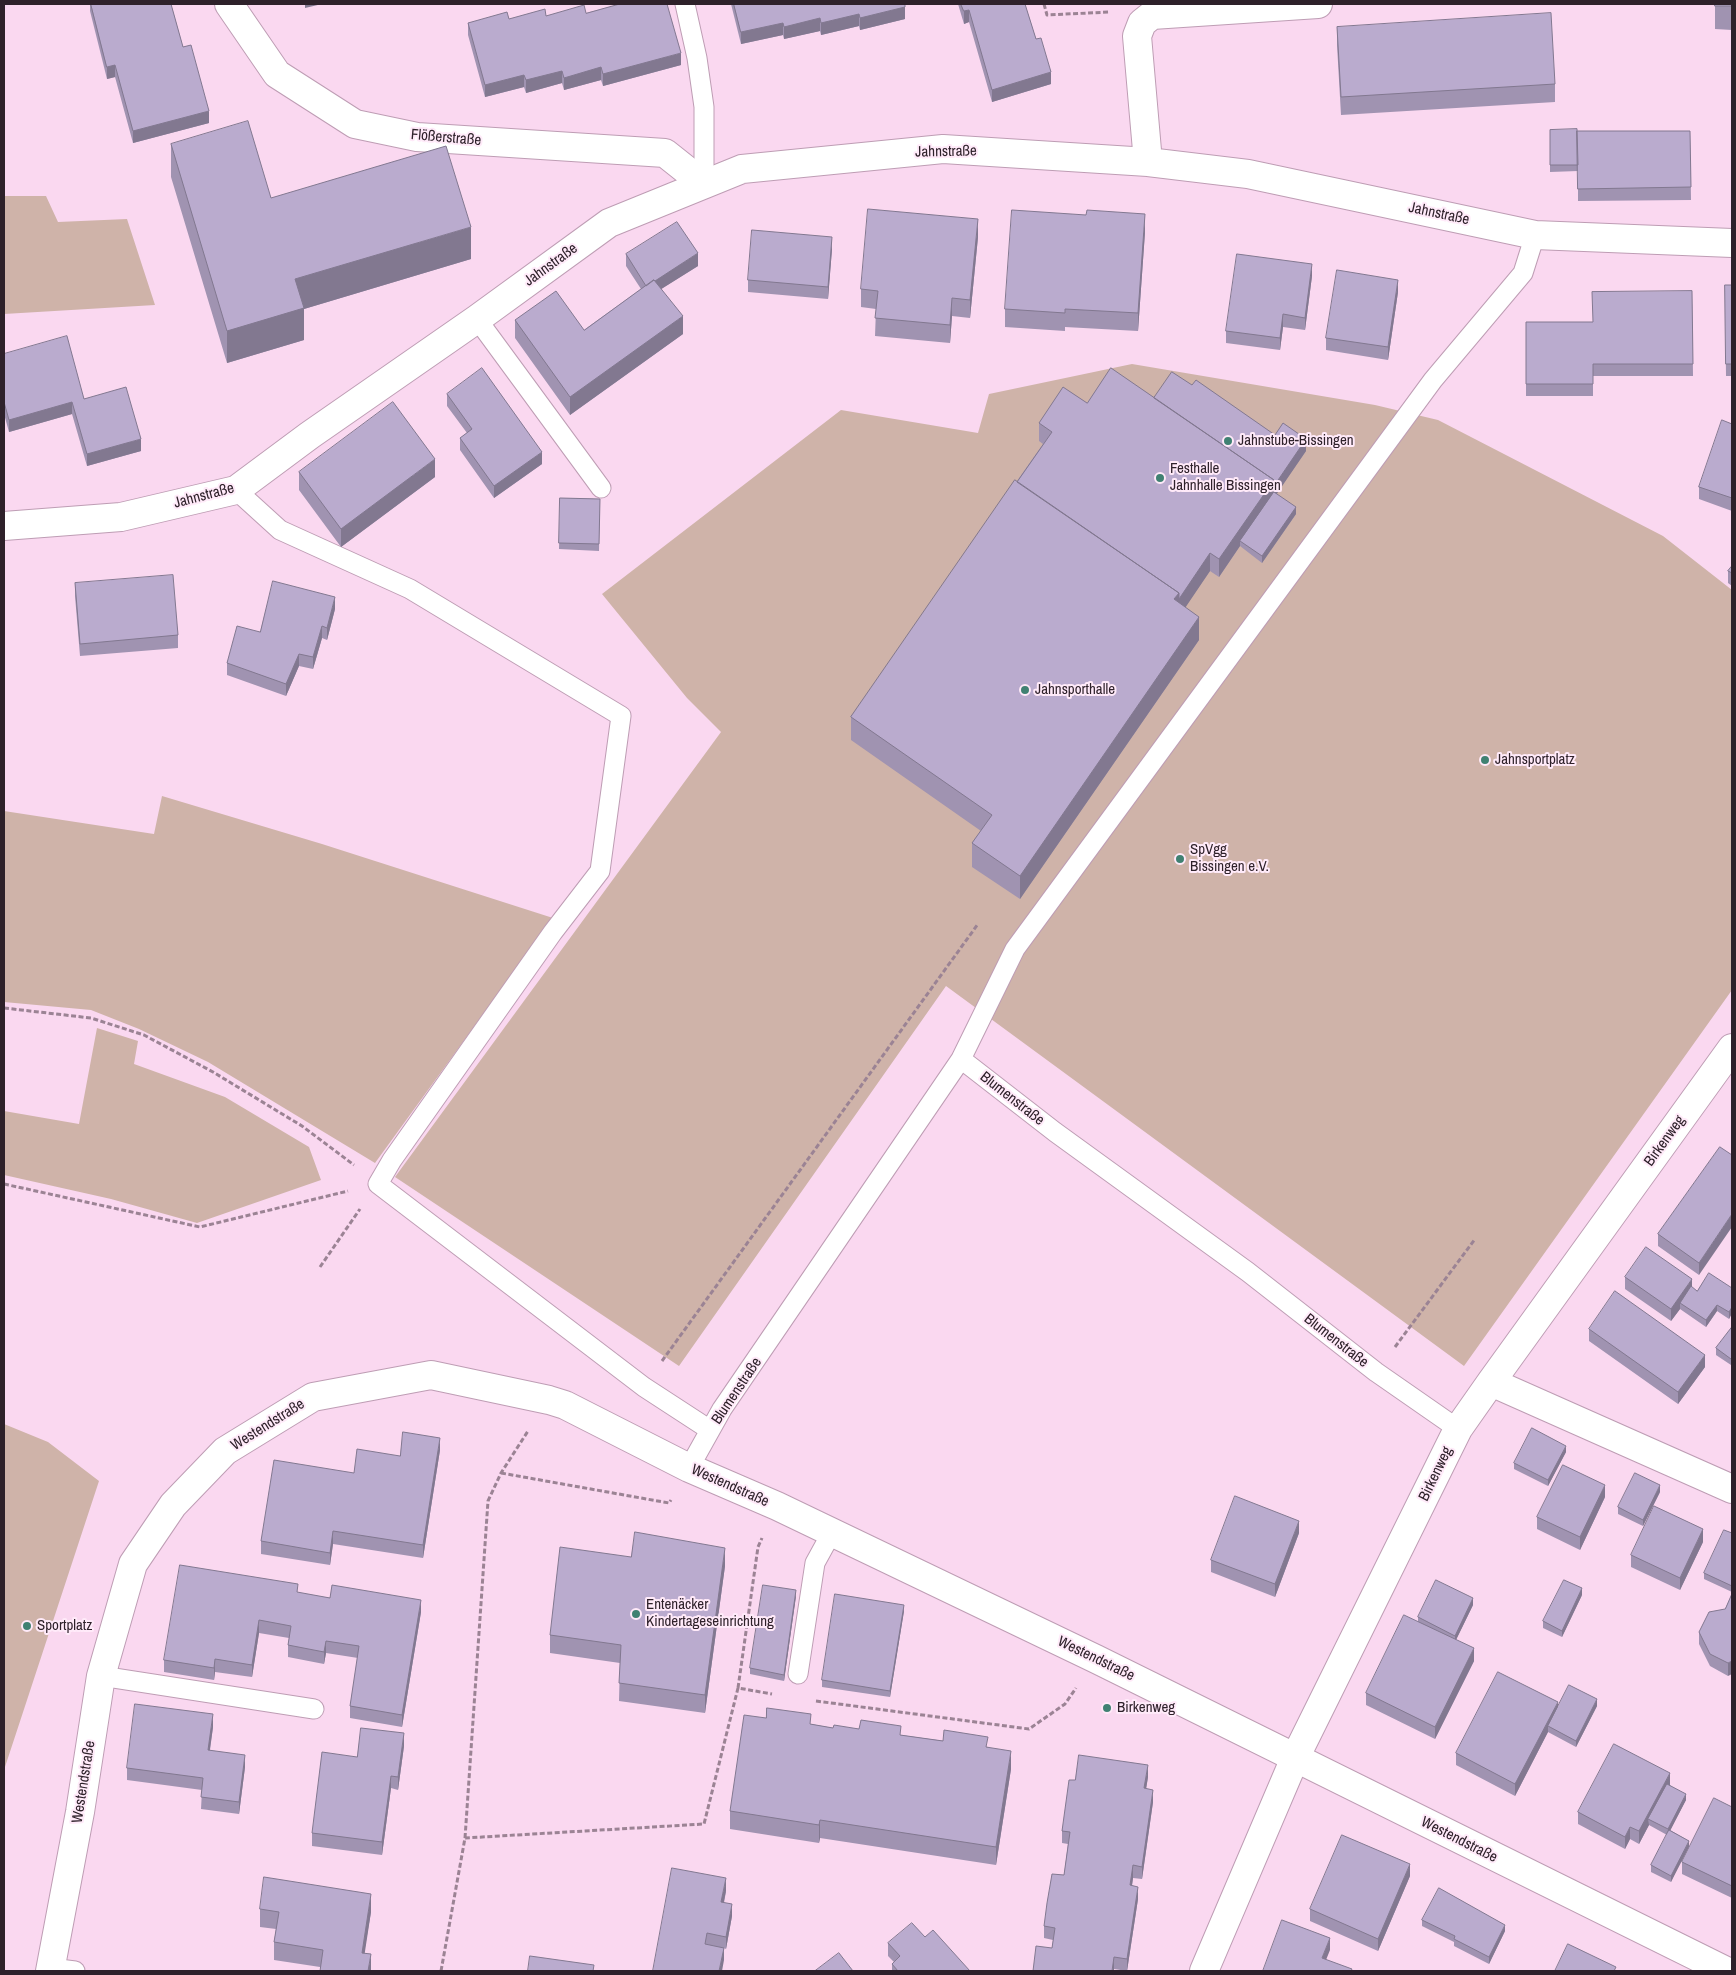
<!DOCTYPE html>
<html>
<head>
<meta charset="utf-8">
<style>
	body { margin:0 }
	#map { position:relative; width:1736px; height:1975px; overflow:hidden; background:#fad8f0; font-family:"Archivo Narrow",sans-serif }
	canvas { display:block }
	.frame { position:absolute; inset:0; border:5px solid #2e212a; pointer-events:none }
</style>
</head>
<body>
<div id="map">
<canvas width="1736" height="1975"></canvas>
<div class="frame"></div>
</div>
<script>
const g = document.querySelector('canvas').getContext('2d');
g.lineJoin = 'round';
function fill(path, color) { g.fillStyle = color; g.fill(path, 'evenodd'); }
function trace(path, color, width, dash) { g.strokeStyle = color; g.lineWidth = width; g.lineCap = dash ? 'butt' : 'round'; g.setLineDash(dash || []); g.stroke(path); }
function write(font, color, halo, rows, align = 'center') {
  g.font = font + ' "Archivo Narrow",sans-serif'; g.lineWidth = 4; g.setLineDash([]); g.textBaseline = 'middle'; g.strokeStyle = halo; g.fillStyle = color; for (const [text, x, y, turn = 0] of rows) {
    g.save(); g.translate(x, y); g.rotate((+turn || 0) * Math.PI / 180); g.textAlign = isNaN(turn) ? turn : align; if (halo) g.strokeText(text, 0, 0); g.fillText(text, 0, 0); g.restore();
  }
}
const green = new Path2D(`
	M4,196h42l12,26 69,-3 28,86 -151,9z
	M1132,364l243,41 63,15 225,116 69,54v400l-268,376 -518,-380 -267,380 -284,-189 326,-445 -34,-34 -85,-104 239,-184 137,23 11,-39z
	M162,796l160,48 231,74 -178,245 -167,-101 -69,-33 -48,-19 -87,-8v-191l150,23z
	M97,1028l41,13 -4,23 91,33 84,50 12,33 -124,43 -86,-24 -107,-24v-64l75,13z
	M4,1424l44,18 51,39 -95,289z`);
const path = new Path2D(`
	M1044,4l3,11 62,-3
	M4,1008l87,10 53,17 69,37 89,54 52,39
	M4,1184l196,43 148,-36
	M320,1267l40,-58
	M1395,1347l80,-108
	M662,1361l316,-437
	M501,1473l168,30 2,-3
	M738,1688l20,-141 4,-9
	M816,1701l213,28 36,-25 11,-16
	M465,1838l23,-337 13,-28 27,-42
	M441,1971l24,-133 239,-14 34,-136 34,6`);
const lane = new Path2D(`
	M685,4l12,54 7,49v77
	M477,319l124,169
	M236,490l44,40 130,59 211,127 -21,155 -47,61 -161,228 -14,24 266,203 66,43
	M961,1059l54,-110 418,-569 90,-107 12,-38
	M689,1468l33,-59 239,-350 94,73 193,140 128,100 82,57
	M798,1674l17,-111 17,-31
	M101,1676l213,33
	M51,1968l24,3`);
const street = new Path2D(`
	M229,4l48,70 78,50 62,13 248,16 39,31
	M1148,162l-11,-126 5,-13 10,-8 166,-11
	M4,526l117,-9 115,-27 74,-55 167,-116 132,-96 133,-54 201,-20 205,13 100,12 287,61 197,8
	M1491,1382l241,107
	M50,1971l30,-159 21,-136 32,-112 40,-59 52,-54 88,-54 118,-22 118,25 16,5 124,63 88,38 319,153 630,312
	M1204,1971l91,-213 163,-329 33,-47 241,-334`);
const wall = new Path2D(`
	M90,4h81l12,43 26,76 -76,20 -18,-66 -8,2 -17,-68z
	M731,4h174v15l-45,11 -1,-4 -38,9 -1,-4 -36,8 -1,-4 -42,9z
	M958,4h67l11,35 15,45 -59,18 -23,-80 -5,2z
	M1715,4h17v26l-17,-1z
	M586,13l95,52 -78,21 -2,-6 -37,10 -2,-7 -36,10 -2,-6 -39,10 -17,-62v-12l41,-4z
	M1337,27l218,57v18l-214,13 -4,-70z
	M1550,130l27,1h113l1,69 -113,1v-30l-28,1z
	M171,144l100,54 200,61 -167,50v31l-77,23 -56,-186z
	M1145,232l-7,99 -73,-4v4l-60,-4v-18z
	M978,237l-8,81 -18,-2 -2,27 -75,-7 1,-27 -15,-2v-18z
	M832,249l-4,50 -80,-7v-12z
	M626,254l72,12 -37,23 22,45 -113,81 -55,-77v-18l69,10 57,-41 -15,-23z
	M1312,276l-7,54 -22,-3 -3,23 -54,-7v-12z
	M1725,285h7v91h-6z
	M1692,291l1,85h-100v20h-67v-74h67z
	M1398,292l-10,68 -62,-10v-12z
	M4,354l80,45 57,52 -54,15 -15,-52 -63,18 -5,-18z
	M1192,385l83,50 31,16 -30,43 20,20 -34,49 -22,-17 -21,31 -9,-6 -25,36 14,33 -179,259 -48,-32v-24l9,-12 -130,-91v-23l192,-273 -4,-3v-18l48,-20 67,-5z
	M447,394l95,70 -48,34 -34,-48v-12l7,-5 -20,-27z
	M1732,424v87l-33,-12v-12z
	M299,472l136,5 -94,70 -42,-57z
	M560,498l40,1 -1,52 -40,-2z
	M1732,566v20l-4,-3v-12z
	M75,583l103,52v13l-98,8 -5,-60z
	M335,609l-8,31 -5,-2 -9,31 -14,-3 -13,30 -59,-21v-12l33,-31z
	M1720,1147l-21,128 -41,-29v-12z
	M1625,1277l67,11 5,3 35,-3v25l-3,6 -12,-8 -11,16 -26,-18 -9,12 -46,-32z
	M1732,1327v36l-1,2 -15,-10v-7z
	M1589,1329l116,38 -27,37 -89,-63z
	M440,1450l-17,108 -90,-14 -3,21 -69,-11v-13l93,-68 46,-17z
	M1566,1452l-18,34 -34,-17v-6z
	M1660,1492l-17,34 -25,-12v-7z
	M1605,1497l-25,53 -43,-21v-12z
	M1299,1533l-24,64 -64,-25v-12z
	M1732,1533v59l-28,-13v-6z
	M1703,1542l-23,48 -49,-23v-12z
	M631,1557l94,9 -20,147 -86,-12 1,-38 -70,-10v-18z
	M298,1593l123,19 -19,115 -52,-9v-12l8,-48 -32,-5 -2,11 -36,-7v-12l1,-7 -30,-5 -7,44 -37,-5 -1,8 -50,-8v-12z
	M1732,1594l-4,82 -18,-10 -11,-22v-12l26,-23z
	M1582,1595l-20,42 -19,-9v-7z
	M796,1596l-12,85 -34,-7v-6z
	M1473,1605l-17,35 18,21 -39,78 -69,-34v-12l52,-72v-4z
	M904,1611l-14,86 -68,-10v-7z
	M1597,1706l-21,41 -28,-15 -33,64 -59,-31v-12l102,-46z
	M811,1724l22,4 68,7 87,12 23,22 -15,96 -176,-27 -1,5 -89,-14v-18z
	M213,1727l-3,23 35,17 -6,47 -38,-5 1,-19 -75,-10v-12z
	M404,1746l-6,44 -7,-2 -9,67 -70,-9v-13l45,-76z
	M1148,1777l-2,12 7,13 -11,77 -9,-1 -1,8 6,13 -11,72 -13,-2 -62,-21 1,-8 -9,-2v-12l20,-51 4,-31 -6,-1v-12l13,-51z
	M1670,1785l16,15 -16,30 19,11 -18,41 -20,-10v-7l16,-30 -18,-10 -10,19 -9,-5 -5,10 -47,-25v-12z
	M1732,1807v91l-50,-24v-12z
	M1410,1876l-32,75 -68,-30v-12z
	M726,1891l-2,12 8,13 -6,33 -2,-1v12l-71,11z
	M260,1909l111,3 -7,41 7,18 -51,-4 -46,-7v-18l2,-13 -16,-2z
	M1422,1920l83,11 -16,33 -35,-18v-4l-32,-16z
	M925,1937l45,34h-78v-7l2,-2 -6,-6v-13z`);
const shadedWall = new Path2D(`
	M305,4h17l-17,4z
	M905,7v12l-45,11v-12z
	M969,10v12l-5,2v-13z
	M859,14v12l-38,9v-12z
	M820,18v13l-36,8v-12z
	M783,23v12l-42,9v-12z
	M681,53v12l-78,21v-12z
	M115,65v12l-8,2v-12z
	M601,67v13l-37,10v-12z
	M562,71v12l-36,10v-13z
	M1051,72v12l-59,18v-12z
	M524,75v12l-39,10v-12z
	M209,111v12l-76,20v-12z
	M1145,214v18l-7,99v-18z
	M978,219v18l-8,81v-18z
	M471,227v32l-167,50v31l-77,23v-32l68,-52z
	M832,237v12l-4,50v-12z
	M698,253v13l-51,32v-12z
	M1312,264v12l-7,54v-12z
	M1398,280v12l-10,68v-13z
	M952,298v18l-2,27v-18z
	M1283,314v13l-3,23v-12z
	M683,316v18l-113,81v-18z
	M72,402v12l-63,18v-12z
	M141,439v12l-54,15v-12z
	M1306,439v12l-32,47v-12z
	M542,452v12l-48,34v-12z
	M435,459v18l-94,70v-18z
	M1274,480v18l-34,43v5l-21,31v-18z
	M1296,507v7l-34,49v-7z
	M1210,553v18l-31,46v-18z
	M1179,593v24l-5,-18z
	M335,597v12l-8,31v-12z
	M1199,617v23l-179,259v-23z
	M322,626v12l-9,31v-12z
	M299,654v12l-13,30v-12z
	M1732,1214v13l-33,48v-12z
	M1692,1279v12l-12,12v6l-9,12v-12z
	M1717,1305v6l-11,16v-7z
	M1732,1307v6l-3,6v-7z
	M1705,1355v12l-27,37v-12z
	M1732,1357v6l-1,2v-6z
	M440,1438v12l-17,108v-13z
	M1566,1446v6l-18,34v-6z
	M1605,1485v12l-25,53v-13z
	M1660,1485v7l-17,34v-6z
	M1299,1521v12l-24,64v-13z
	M1703,1529v13l-23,48v-12z
	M333,1531v13l-3,21v-12z
	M725,1548v18l-20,147v-18z
	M1582,1588v7l-20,42v-6z
	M796,1590v6l-12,85v-6z
	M1473,1598v7l-18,37v-6z
	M421,1600v12l-19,115v-12z
	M904,1605v6l-14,86v-6z
	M259,1620v13l-7,44v-12z
	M326,1641v12l-2,11v-12z
	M1474,1648v13l-39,78v-12z
	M215,1659v13l-1,8v-12z
	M1732,1661v13l-4,2v-13z
	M1597,1699v7l-21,41v-6z
	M1558,1702v12l-10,12v6l-33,64v-12z
	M213,1714v13l-5,35v-12z
	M404,1733v13l-6,44v-13z
	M1011,1751v18l-15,96v-18z
	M245,1755v12l-6,47v-12z
	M1148,1765v12l-4,24v-13z
	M1670,1773v13l-22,33 1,6 -10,19v-13z
	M391,1776v12l-9,67v-13z
	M1153,1790v12l-11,77v-12z
	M1686,1794v6l-18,35v-6z
	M820,1820v18l-1,5v-18z
	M1630,1827v12l-5,10v-12z
	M1689,1841v6l-18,35v-6z
	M1410,1864v12l-32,75v-12z
	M1133,1865v13l-3,20v-13z
	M726,1878v13l-5,24v-13z
	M1138,1887v12l-11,72v-12z
	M371,1894v18l-9,59v-18z
	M732,1904v12l-6,33v-12z
	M1505,1925v6l-16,33v-7z
	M1330,1938v12l-8,20v-12z
	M724,1948v12l-2,11h-3z
	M371,1954v17h-3z
	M1114,1957v14h-2z`);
const building = new Path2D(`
	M91,4h80l12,43 8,-2 18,66 -76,20 -18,-66 -8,2z
	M620,4h47l14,49 -78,21 -2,-7 -37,11 -2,-7 -36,9 -2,-5 -39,10 -17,-62 39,-11 2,7 36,-10 1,7 38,-11 2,8z
	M734,4h171v3l-45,11 -1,-4 -38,9 -1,-5 -36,9 -1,-4 -42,9z
	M961,4h64l11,35 5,-1 10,34 -59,18 -23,-80 -5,1z
	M1715,4h17v2h-17z
	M1551,13l4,71 -214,13 -4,-70z
	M248,121l23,77 175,-52 25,81 -176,52 9,29 -77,23 -56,-187z
	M1577,129l1,36h-28v-35z
	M1577,131h113l1,56 -113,2z
	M868,209l110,10 -8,81 -18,-2 -2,27 -75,-7 3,-27 -17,-2z
	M1012,210l74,5 1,-5 58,4 -7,99 -73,-4v4l-60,-4z
	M677,222l21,31 -43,28 -1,-1 -8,6 -20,-32z
	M752,230l80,7 -4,50 -80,-7z
	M1237,254l75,10 -7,54 -22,-4 -3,24 -54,-7z
	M1337,270l61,10 -10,67 -62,-9z
	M654,280l29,36 -113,81 -55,-77 41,-29 28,39z
	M1725,285h7v79h-6z
	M1692,291l1,73h-100v20h-67v-62h67l-1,-30z
	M67,336l17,63 42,-12 15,52 -54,15 -15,-52 -63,18 -5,-18v-48z
	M482,368l60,84 -48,34 -34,-48 12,-9 -25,-35z
	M1111,368l163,112 -55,79 -9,-6 -31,46v-6l-162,-111 35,-50 -13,-9 24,-36 24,16z
	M1172,372l20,13 4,-5 79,55 8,-12 23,16 -32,47v-6l-120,-82z
	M393,402l42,57 -94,70 -42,-57z
	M1722,420l10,4v74l-33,-11z
	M1015,480l164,113 -5,6 25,18 -179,259 -48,-33 20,-28 -141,-98z
	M1274,492l22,15 -34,49 -22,-15z
	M560,498l40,1 -1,45 -40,-1z
	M1732,566v7l-4,-2z
	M173,575l5,60 -98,9 -5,-61z
	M273,581l62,16 -8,31 -5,-2 -9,31 -14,-3 -13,30 -59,-21 10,-37 23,6z
	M1720,1147l12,8v59l-33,49 -41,-29z
	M1646,1247l46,32 -21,30 -46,-32z
	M1709,1273l23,15v19l-3,5 -12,-7 -11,15 -26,-17 11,-17 6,5z
	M1615,1291l90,64 -27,37 -89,-63z
	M1732,1327v30l-1,2 -15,-11z
	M1532,1428l34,18 -18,34 -34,-17z
	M403,1432l37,6 -17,107 -90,-14 -3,22 -69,-12 13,-81 80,13 3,-24 43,7z
	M1563,1465l42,20 -25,52 -43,-20z
	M1635,1473l25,12 -17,35 -25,-13z
	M1235,1496l64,25 -24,63 -64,-24z
	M1654,1506l49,23 -23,49 -49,-23z
	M1724,1530l8,3v53l-28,-13z
	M635,1532l90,16 -20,147 -86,-12 2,-38 -71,-10 10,-88 71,10z
	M180,1565l118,19 -1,8 33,6 2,-13 89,15 -19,115 -52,-9 9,-60 -33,-5 -2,11 -36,-7 3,-19 -32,-6 -7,45 -37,-6 -1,9 -50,-8z
	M1436,1580l37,18 -18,38 -37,-19z
	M1564,1580l18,8 -20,43 -19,-10z
	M763,1585l33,5 -12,85 -34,-7z
	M835,1594l69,11 -14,86 -68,-11z
	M1732,1594v67l-4,2 -18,-9 -11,-22 10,-20 16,-3z
	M1404,1615l70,33 -39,79 -69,-34z
	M1498,1672l60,30 -43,82 -59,-31z
	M1569,1685l28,14 -21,42 -28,-15z
	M135,1704l78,10 -5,36 37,5 -6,47 -38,-5 2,-19 -76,-10z
	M767,1708l44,6 -1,10 23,4 1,-3 25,4 2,-9 40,6 -1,9 43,6 1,-11 44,7 -2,10 25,4 -15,96 -176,-27 -1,5 -89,-14 14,-96 22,3z
	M361,1728l43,5 -6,44 -7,-1 -9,66 -70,-9 10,-81 35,5z
	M1614,1744l56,29 -31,58 -9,-4 -5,10 -47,-25z
	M1079,1755l69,10 -4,23 9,2 -11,77 -9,-2 -3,20 8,2 -11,72 -13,-2 -2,14h-79l3,-25 16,2 3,-20 -11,-2 3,-23 5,-29 12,1 6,-43 -8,-1 7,-51h6z
	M1667,1784l19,10 -18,35 -20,-10z
	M1714,1798l18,9v79l-50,-24z
	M1669,1830l20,11 -18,35 -20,-11z
	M1342,1835l68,29 -32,75 -68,-30z
	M672,1868l54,10 -5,24 11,2 -6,33 -19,-4 -2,11 19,4 -5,23h-66z
	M264,1877l107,17 -9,59 9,1 -3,17h-48l3,-21 -49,-8 5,-30 -19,-3z
	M1439,1888l66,37 -16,32 -35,-18 1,-3 -33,-16z
	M1282,1920l48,18 -8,20 30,11 -1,2h-88z
	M912,1923l13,14 8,-7 37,41h-72l-6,-7 8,-8 -12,-13z
	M1568,1944l48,23 -2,4h-59z
	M839,1953l14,18h-38z
	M530,1956l64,9 -1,6h-65z`);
const markers = [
	[1228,441,5,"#408172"],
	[1160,478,5,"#408172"],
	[1025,690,5,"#408172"],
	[1485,760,5,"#408172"],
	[1180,859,5,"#408172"],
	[636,1614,5,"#408172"],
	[27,1626,5,"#408172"],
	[1107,1708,5,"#408172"]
];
const streetNames = [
	["Flößerstraße",446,138,5],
	["Jahnstraße",946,152,-1],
	["Jahnstraße",1439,214,12],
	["Jahnstraße",551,265,-36],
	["Jahnstraße",204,496,-15],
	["Blumenstraße",1012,1099,38],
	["Birkenweg",1665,1141,-54],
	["Blumenstraße",1336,1341,38],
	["Blumenstraße",737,1391,-56],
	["Westendstraße",268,1425,-32],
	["Birkenweg",1436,1474,-64],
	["Westendstraße",730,1486,24],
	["Westendstraße",1096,1659,26],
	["Westendstraße",84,1782,-81],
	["Westendstraße",1459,1840,27]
];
const poiNames = [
	["Jahnstube-Bissingen",1238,441],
	["Festhalle",1170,469],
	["Jahnhalle Bissingen",1170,486],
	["Jahnsporthalle",1035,690],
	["Jahnsportplatz",1495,760],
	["SpVgg",1190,850],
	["Bissingen e.V.",1190,867],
	["Entenäcker",646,1605],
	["Kindertageseinrichtung",646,1622],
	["Sportplatz",37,1626],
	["Birkenweg",1117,1708]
];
fill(green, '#cfb3a9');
trace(lane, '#be9db4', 21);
trace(street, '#be9db4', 30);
trace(path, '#9b8394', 3, [5, 2.5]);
trace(lane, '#fff', 19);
trace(street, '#fff', 28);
fill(wall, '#a093b1');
fill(shadedWall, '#827890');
fill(building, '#baabce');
trace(building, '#827890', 1);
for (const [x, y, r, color] of markers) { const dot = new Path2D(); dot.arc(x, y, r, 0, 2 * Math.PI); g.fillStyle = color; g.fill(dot); trace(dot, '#ffeaf9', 2); }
write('15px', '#2e212a', '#ffeaf9', streetNames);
write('15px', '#2e212a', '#ffeaf9', poiNames, 'left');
</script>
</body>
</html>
